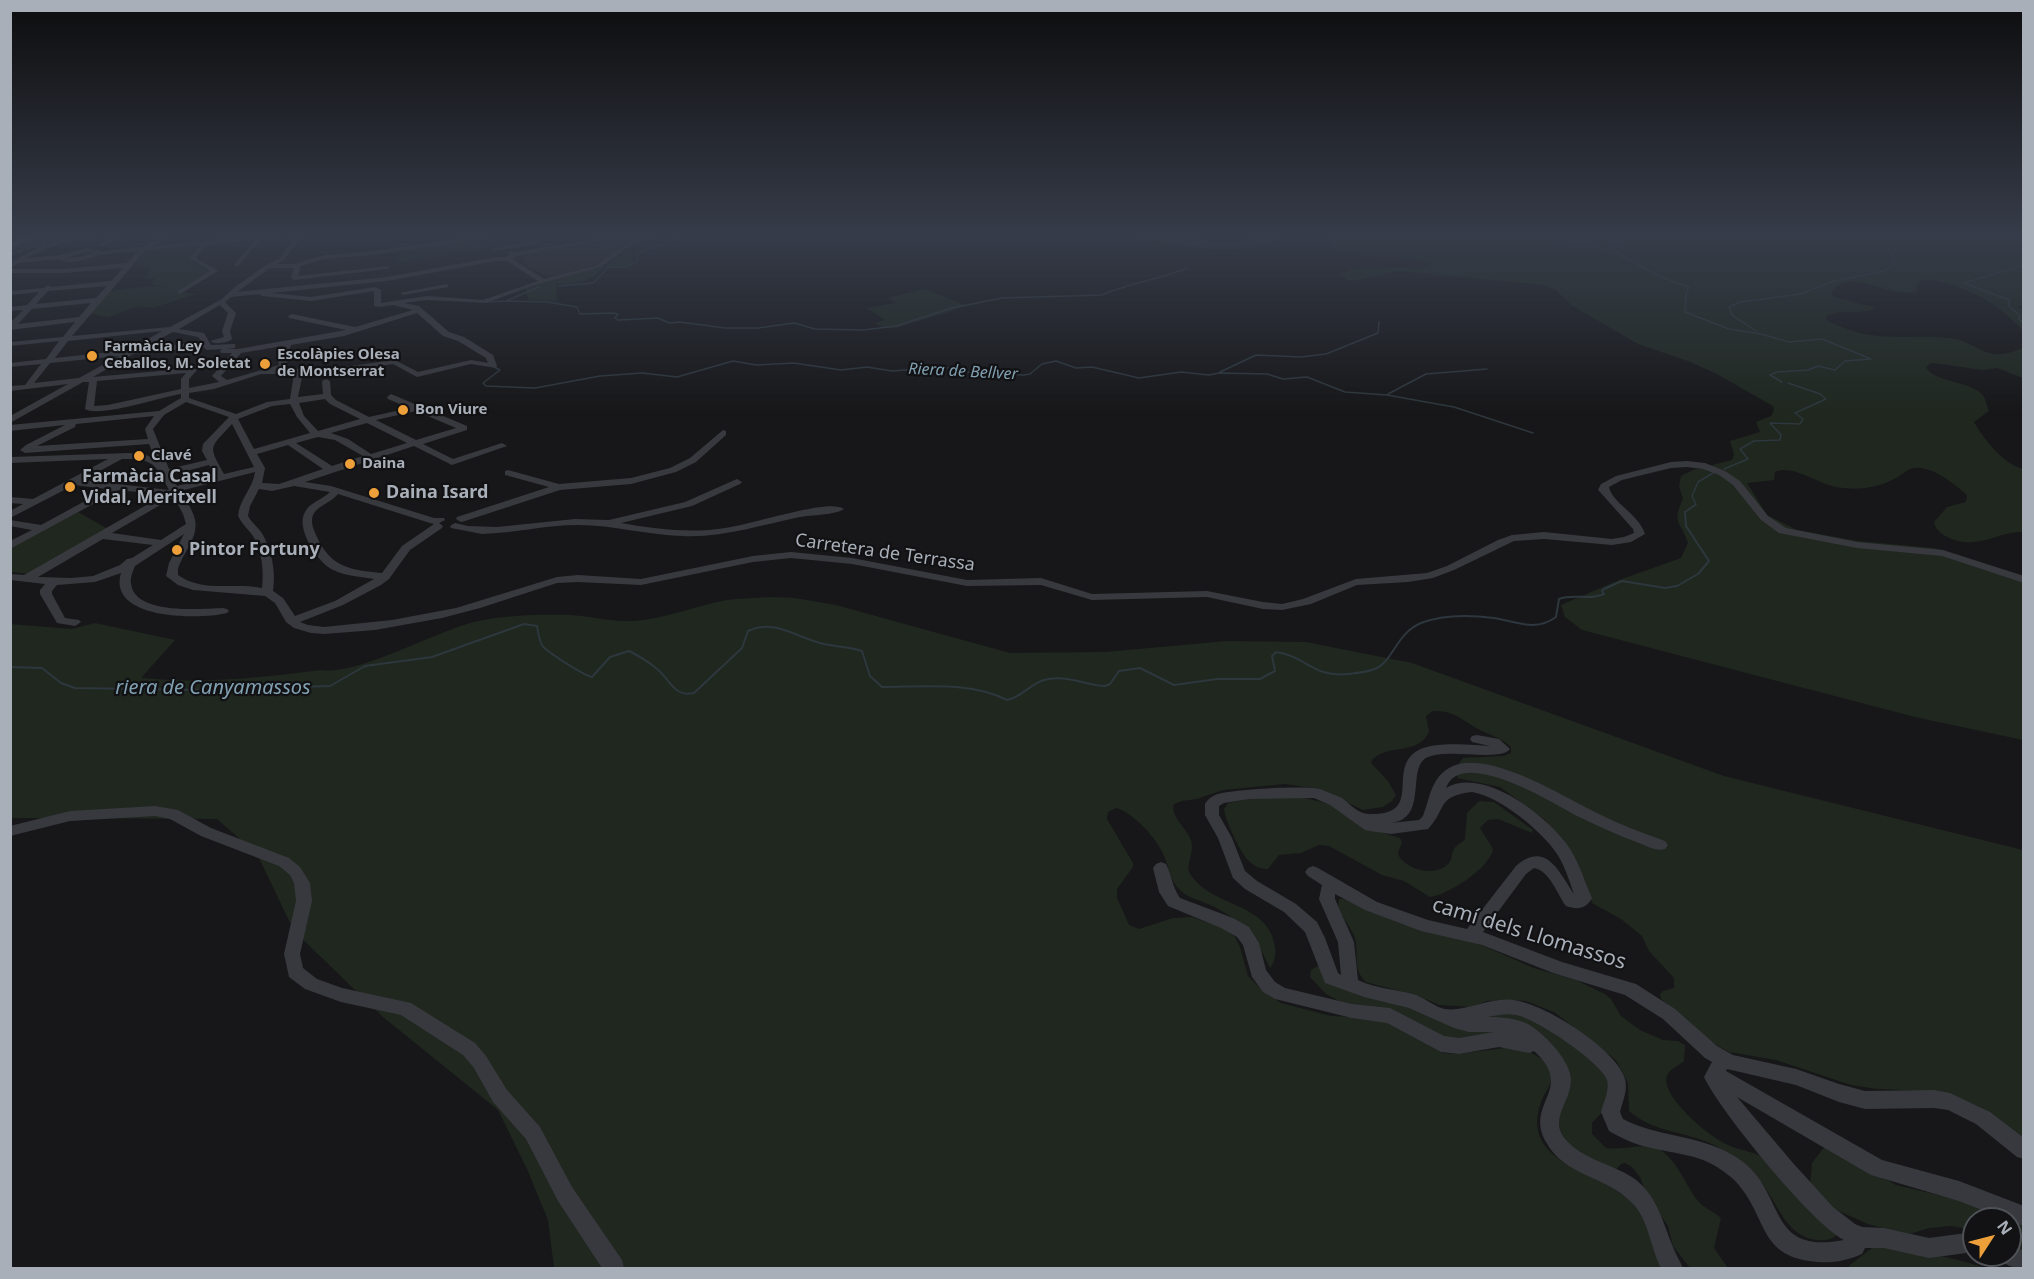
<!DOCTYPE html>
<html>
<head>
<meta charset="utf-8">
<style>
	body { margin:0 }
	#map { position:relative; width:2034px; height:1279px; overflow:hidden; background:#171719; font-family:"Noto Sans",sans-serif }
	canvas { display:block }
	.frame { position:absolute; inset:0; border:12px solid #a9afb8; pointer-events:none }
	.north { position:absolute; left:1962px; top:1207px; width:60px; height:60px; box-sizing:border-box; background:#121214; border:2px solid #4e5156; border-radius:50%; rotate:54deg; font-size:16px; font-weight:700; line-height:24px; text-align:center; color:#a9afb8 }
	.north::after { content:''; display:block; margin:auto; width:21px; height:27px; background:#ed9f3a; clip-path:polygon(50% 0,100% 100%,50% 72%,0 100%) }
</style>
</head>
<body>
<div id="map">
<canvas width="2034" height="1279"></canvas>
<div class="frame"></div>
<div class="north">N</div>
</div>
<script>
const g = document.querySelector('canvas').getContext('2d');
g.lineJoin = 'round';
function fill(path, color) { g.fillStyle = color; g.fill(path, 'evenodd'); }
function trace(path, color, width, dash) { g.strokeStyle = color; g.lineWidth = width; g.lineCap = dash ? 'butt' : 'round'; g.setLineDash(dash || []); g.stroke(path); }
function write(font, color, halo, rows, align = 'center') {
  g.font = font + ' "Noto Sans",sans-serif'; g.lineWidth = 4.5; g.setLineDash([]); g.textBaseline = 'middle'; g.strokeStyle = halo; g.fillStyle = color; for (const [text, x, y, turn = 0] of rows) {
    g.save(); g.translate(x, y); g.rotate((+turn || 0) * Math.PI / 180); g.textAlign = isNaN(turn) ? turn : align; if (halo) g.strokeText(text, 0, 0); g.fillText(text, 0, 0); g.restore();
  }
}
const built = new Path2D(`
	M39,235h31l-59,20 2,-4 -2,-1v-2z
	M632,238l-29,24 -43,13 -13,1 -18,-9 -8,-9 5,-2 -1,-2z`);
const green = new Path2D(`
	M1125,235h36l60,7 29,-2 17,-5h23c-51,26 -113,11 -165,0z
	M1339,235h684v70l-5,1 5,4v21c-23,-27 -62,-49 -99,-52l-7,5v7c-30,9 -70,-27 -86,3l3,3 42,11c-16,8 -34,0 -50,8v3c6,5 14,7 21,10 35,13 66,5 102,9 33,4 34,27 74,10v30l-26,-10 -15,2 -48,-7 -5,1 -3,4c12,16 49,13 58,29 2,4 3,10 5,14l-15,11c10,17 29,42 49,47v63c-18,-1 -32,9 -50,10 -13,2 -37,-6 -39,-20l13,-15 19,-5 1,-7c-12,-11 -36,-30 -53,-27 -5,0 -11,6 -16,9 -20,11 -39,14 -62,10 -18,-3 -44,-23 -61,-15l-1,8 -27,3 20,32 30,15 61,11 76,7 89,30v162l-108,-23 -333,-87 -17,-13 -4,-12 58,-25 62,-22 7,-15c-7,-22 -17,-19 -5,-44l-4,-13 2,-10 12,-6 39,-10 2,-5 -4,-14 30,-9 -4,-10 15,-6 3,-6 -1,-4 -58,-33 -27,-12 -50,-17 -67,-39 -14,-14 -14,-6 -146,-14 -41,10 -8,-1 -10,-6 15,-5 69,-2 10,-3c-24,-11 -90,-2 -103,-21z
	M474,239l12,10 -90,14 9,-14z
	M196,246l-7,13 23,14 -35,19 19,2 -43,14 -15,-2 -29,11 -18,-3 18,-23 53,-6h-11l4,-7 -11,1 8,-11 -17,-3 11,-14z
	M629,253l7,1 -4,10 -7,3h-20c-18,17 -25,16 -49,17l1,17 -28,-1 -3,-7v-5l82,-23 9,-9z
	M925,289l40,16 -13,6 -56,17h-11l-11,-5 11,-3 -19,-12 30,-5 -9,-5z
	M78,512l30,17 -80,45 -17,-2v-24z
	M773,597l22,1 41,7 174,48 95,-1 122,-11 79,1 106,21 312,113 299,74v290l-45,-34 -26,-10 -23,-5 -52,-2 -26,-4 -75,-25 -47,-8 -22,-12 -46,-41 -1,-5 3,-3 11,-3v-10l-25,-27 -7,-15 -21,-17 -29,-16 -6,-20 -22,-43 -19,-20 -45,-33 -43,-9 2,-15 4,-5 40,-2 8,-3v-6c-10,-9 -18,-11 -29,-16 -18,-9 -27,-21 -49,-20l-7,5 3,16c-11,24 -41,11 -57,28l-1,3 17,18 8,14 -4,6 -9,6 -20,3 -44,-21 -34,-5 -62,6 -26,9 -15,2 -8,3c-4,11 10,22 15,32 9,16 -6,28 2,39 20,32 78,27 84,72 1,7 0,15 -5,21 -15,-33 -29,-49 -62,-64 -10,-4 -22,-7 -29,-15 -9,-8 -10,-23 -15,-33 -6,-16 -31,-44 -48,-48l-8,4 -1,7 26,44v4l-16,22v9l12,27 10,4 34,-11 19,-1 34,12 9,8 5,10 8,29 13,13 20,14 50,13 47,2 65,35 13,1 57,-7 14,3 18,11 8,16c-3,9 -9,17 -12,25 -23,65 64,68 94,104 15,18 17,43 28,62h-1109l-6,-48 -21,-51 -29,-59 -115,-93 -89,-86 -37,-77 -40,-35 -206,-1 -1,-194 61,5 24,-6 80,17 -34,38c61,6 120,0 180,-8 40,5 113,-39 157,-49 29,-6 61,-7 91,-6 22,1 42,7 64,6 32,-2 62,-15 94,-21 15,-2 30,-2 46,-3z
	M1256,797h44l22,5 11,4 30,21 37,11 2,4 -4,11 2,5c11,13 36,19 49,5 4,-5 2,-10 5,-14 2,-4 8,-6 11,-10l2,-26 12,-12 15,1 39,28 -1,3 -34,-14 -10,1 -8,8 13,21c-3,19 -45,46 -63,48l-26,-16 -22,-6 -53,-29 -10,-1 -18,8 -22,2 -11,14c-7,0 -13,-2 -18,-7 -9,-7 -25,-42 -26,-53l4,-6z
	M1339,899h5l53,23 66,15 71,31 42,12 29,14 6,5 10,17 19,14 23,10 15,1 7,4 -1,16c-5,5 -14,7 -17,15 -7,20 43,61 59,68 13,7 26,6 39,15l72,76c-6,5 -14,6 -21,5 -33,-5 -38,-40 -58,-61 -12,-12 -28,-26 -44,-34 -28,-14 -60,-12 -85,-34l-1,-28 -12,-23 -62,-48 -28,-11 -19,-1 -20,1 -15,6 -33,-2 -18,-8 -55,-15c-14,-13 -7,-28 -11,-44 -4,-13 -20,-26 -16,-39z
	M1318,966l107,48c25,15 50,15 79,17l-54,9 -85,-33 -24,-5 -15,-8 -16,-17 1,-7z
	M1515,1013l32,13 56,42 7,20 -8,24 -10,11v11l14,14c16,2 32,-4 47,-1 22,6 32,38 45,54 6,7 16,11 23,17l-7,30 14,20h-38l-17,-22 -5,-20 -22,-32 -6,-17 -8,-10 -7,-4 -4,1 -8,9c-20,-11 -56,-27 -54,-54 1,-12 9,-24 12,-36l-1,-6 -82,-60 4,-3z
	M1825,1146l71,39 72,17 55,22v27l-13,-5v-27h-36v11l-23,-4 -22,2 -19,6 -16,-3 -26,-7 -36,-16 -22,-22 2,-23z
	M1891,1244l71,17 24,7h-138l2,-3 22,-17z`);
const streamFar1 = new Path2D(`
	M1155,235c41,14 82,13 124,0
	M1540,235l75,17 48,26 26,9 -3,7 -1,18 44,17 32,5 28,8 33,-3 49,20 -26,2 -10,9 -17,-4 -10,4 -31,2 -7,3 12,7
	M1615,252l1,-13 7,-4
	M2024,265l-60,18 45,17v6l11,10 -1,3 5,5
	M558,286l35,-3 16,-16h17l11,-5 1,-9c16,-7 32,-9 47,-18
	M506,301l41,1 30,5 3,7 34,-1 4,1 -3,4 3,2 40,-2 11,5 11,-1 45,6h33l36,-5 21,6 48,1 33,-4 56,-18 50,-10 100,-3c27,-12 57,-15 85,-27
	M485,302l21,-1 33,-14
	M1756,331l-24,-16 -3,-8 11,-5 60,-8 34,-13 51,-10 9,-6 1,-6 -7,-9
	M494,367l6,3 -17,13 3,3 49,2 65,-12 42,-3 35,4 56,-16 23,4 38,-2 47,7 26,-3 25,4 52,-4 20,5 60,3 6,-1 12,-10 14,-3 20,7 16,-1 47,11 42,-6 28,3 10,-2 48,1 16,5 24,-2 38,15 42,3 67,12 79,26
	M1220,372l36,-17 45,2 25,-3 52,-21 1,-11
	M1388,394l38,-20 61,-5
	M1724,469l24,-10 -8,-10 14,-8 26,-1 1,-5 -11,-12 30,1 3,-5 -8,-6 31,-14 -6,-5 -32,-11
	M1693,507l3,-2 -4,-9 6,-14 15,-9`);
const stream = new Path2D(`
	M10,667l32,1 19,15 14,5 119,2 136,-4 35,-20 67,-9 92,-33 13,2c1,6 2,14 5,19 3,6 43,31 50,32l18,-20 19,-6c10,5 20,11 28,18 13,10 17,29 37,24l48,-45 6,-17c27,-12 46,5 72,12 14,4 28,3 42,8l8,25 12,11c40,0 89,-6 125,13 15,-3 23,-16 37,-20 20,-6 41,5 61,6l5,-2 9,-13 21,-3 34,17 43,-6h43l15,-8 -3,-15 4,-4c31,4 35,26 73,22 9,-1 20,-2 28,-6 16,-8 20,-35 44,-45 23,-9 50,-8 73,-5 24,4 41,14 62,-1l3,-18c15,-6 30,2 45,-5l-2,-3 2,-2 18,-8 43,7 12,-2 21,-12 11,-13 -23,-35 -1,-14 10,-7`);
const minor = new Path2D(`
	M88,235h23l-53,9 -32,14 34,-3 26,-7 16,3 40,-4 23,-12h8l-19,11 108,-11h30l-32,6 -23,26 -3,-2 21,-25 -48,5 -11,13 22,13 -38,23 -2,-1v-2l32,-20 -21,-13 11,-13 -55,6 -73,85 98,-9 52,-28 13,-12 31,-22 14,-7 17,-23h6l-19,25 -7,4h17l31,-9 49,-4 112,-16h18l-130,20 -49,4 -24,7 -3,10 91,-10v2l-2,1 -93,11 -3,-2 3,-10h-24l-33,24 150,-15 109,-20h11l3,-2 -3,-2 3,-2 5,1 105,-17h16l-119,21 -4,3 31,20 53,-14 33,-24 23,-6h13l-32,8 -33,24 -69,19 -46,17 -59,-3 -23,3 15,3 30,26 15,5 29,18 4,11 -1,2 -25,-4 -54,13 -24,-13 -57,8 -33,1 -5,24 25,-3 -1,-13 4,-2 4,2 1,14 5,5 33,17 40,-9 -21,-9 -1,-2 4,-3 76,32v4l-44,14 30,15 49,-16 5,3 -55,19 -38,-19 -109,36 26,4 103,32h10l1,2 -6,3 4,3 -1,2 -32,22 -21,29 -8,6 -38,20 -43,17 8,3 16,2 68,-7 64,-12 101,-31 21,-2 63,4 112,-23 38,-4 61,6 115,22 74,-2 51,16 115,-3 56,11 19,2 21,-5 53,-20 71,-6 20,-7 51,-26 14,-5 32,-3 68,7 12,-2 10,-4 -1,-4 -33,-37 -2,-2 3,-6 15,-8 55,-14 16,-1 18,2 20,8 15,10 28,35 18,12 71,14 86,8 81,26v7l-82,-27 -85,-8 -78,-15 -18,-13 -28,-35 -14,-10 -16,-6 -16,-2 -16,1 -49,12 -13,7c3,16 30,27 36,47l-14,8 -19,3 -68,-6 -30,2 -60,29 -21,8 -25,4 -51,3 -46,19 -29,6 -19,-1 -56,-12 -115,3 -51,-15 -74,1 -115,-22 -61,-6 -38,4 -112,23 -63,-3 -21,1 -77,25 -38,10 -67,12 -51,4 -13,-1 -17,-5 -8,-6 -11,-19 -10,-7 -72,-6 -15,-5 -12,-9 3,-13 15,-29 -49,32c-2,5 -5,11 -4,18 4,31 69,25 92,24l4,1 2,2 -2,2c-27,7 -120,7 -106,-40l-26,9 -38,3 -5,6v3l13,24 14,2 2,2 -6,4 -18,-3 -17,-29v-4l5,-6 -35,-4v-6l14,1 140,-80 -45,-5 -109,59v-8l22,-11 -22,-4v-6l31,5 66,-36 -33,-4 -64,33v-7l13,-7 -13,-1v-6l23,2 75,-40 -98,4v-6l119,-4 17,2 9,4 -6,-15 -124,9 -5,-3 6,-5 39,-20 -55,6v-6l149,-14 22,-13v-4c-20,3 -82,24 -96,15l4,-27h-6l-73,41v-7l58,-32 -58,7v-5l15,-1 16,-21 -31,3v-4l36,-4 13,-18 -49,5v-4l53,-5 12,-15 -65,8v-7l13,-13 -13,1v-4l17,-2 12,-13 -29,3v-4l34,-3 4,-3 3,2 60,-6 12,-13 -59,5h-54v-4h54l63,-6 11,-12c-12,1 -24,2 -36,4 -14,2 -30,12 -43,4l-40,4 -9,6v-6l32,-18zM86,252l7,1 -13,4 -15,1zM496,261h11l31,20 -55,19 -56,-4 -46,7v-13l-6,-3 -64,10 -40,-4 116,-12zM107,286l-11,12 -60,6 12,-13zM374,291v15l6,1 13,-2 20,5 -58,17 -63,-13 -4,2 1,2 57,12 -108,19h-11l8,-1v-4h-3l-21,1 -7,-12 -25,-4 41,-24 8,8 -6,18 2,6 -14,4c5,4 17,2 22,-2l-2,-8 6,-18 -11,-11 6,-5 28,-3 3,2 49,5zM91,303l-12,14 -61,7 14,-15zM417,313l26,23 15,5 28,17 2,5 -17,-3 -53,12 -23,-12 -59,8 -56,1 7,-3 -1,-6 5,-15 53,-9zM162,331l-33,19 -74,8 13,-17zM173,332l25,5 4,5 -59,6zM283,346l-5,14 1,5 -52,15 -6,-4 20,-23zM203,347l4,3 15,-1 -2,2 1,2h11l-20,23 7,6 -30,6v-9l8,-9 -4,-2 -100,9 40,-23zM119,356l-40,22 -45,5 16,-20zM186,373l-5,6v10l-73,16 -14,1 3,-25zM261,374h33l-4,25 -23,3 -31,12 -47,-16v-5l25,-4zM325,399l5,5 30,15 -42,12 -14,-15 -5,-13zM186,402l43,15 -26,27 -1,7 5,9 -38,9 -16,-40 11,-14zM290,404l7,13 13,16 -56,16 -16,-30 34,-13zM416,411l40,17 -40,12 -40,-20zM154,416l-9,13 3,10 -111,7 38,-19 1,-3zM367,423l40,20 -36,11 -23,-15 -17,-6zM232,424l22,43 -30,7c-16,-29 -15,-25 8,-50zM318,437l17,3 28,16 -31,10 -36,-23zM288,445l35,24 -44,15 -17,-1 3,-15 -8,-14zM122,459c32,-1 34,6 47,31l-86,-10zM209,465l6,11 -38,10 -6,-11zM255,472c-2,16 -16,28 -17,44 4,8 10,13 15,20 9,15 11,35 9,52 -29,-6 -59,5 -84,-13v-6c5,-17 23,-33 16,-53 -3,-9 -9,-17 -14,-25zM294,486l36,6c-8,8 -20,10 -25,20 -10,16 13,51 28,58 13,6 28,7 41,9l-39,22 -40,15 -12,-18 -10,-7c3,-19 -1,-40 -10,-56 -4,-7 -11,-12 -15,-19l2,-10 9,-17 13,2zM338,494l92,29 4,1 -32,22 -20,27c-31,-3 -51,-5 -65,-36 -3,-6 -7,-15 -4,-22 4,-9 19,-13 25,-21zM174,497l9,17 3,10 -25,16 -49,-7zM103,539l50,6 -21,13 -5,1 -7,6 -27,11 -22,2 -33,-1z
	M116,235h9l-22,11 -5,-1z
	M538,240l2,3 -46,8 -3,-2z
	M446,284l3,2 -1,1 -45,8 -3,-2z
	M723,430l3,1v4l-30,27 -20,10 -45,12 -71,6 -95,31 -4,1 -5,-3 1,-2 92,-30 -44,-12v-4l3,-1 51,14 72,-6 39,-10 20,-10z
	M737,479l5,3 -2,2 -48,22 -71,17c29,5 58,9 88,7 24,-2 48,-9 72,-15 14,-3 53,-14 63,-6 -8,6 -33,6 -44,8 -40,8 -77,21 -118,19 -35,-1 -69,-11 -104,-11 -32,0 -64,8 -96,9l-31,-6 -1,-2 5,-3 13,3 29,1 78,-8 34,1 76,-18z
	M1477,735l22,4 11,10c-10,13 -60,-1 -82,8 -20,8 -4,49 -25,62 -4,3 -9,3 -13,4l29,-3 4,-4c7,-18 8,-39 28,-49 36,-19 113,30 146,46 22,11 45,20 68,28l3,4 -3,4c-9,3 -18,-3 -26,-6 -22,-8 -43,-18 -64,-28 -22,-12 -114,-69 -129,-27 37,-22 99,27 120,55 12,16 18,37 26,55 -6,11 -14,12 -26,8 -9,-12 -16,-35 -32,-38l-8,6 -43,58 79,30 74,22 39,25 42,37 16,9 63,14 43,15 26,7 69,-1 16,3 40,19 34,26v21l-7,-2 -41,-33 -28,-14 -14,-2 -69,1 -26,-7 -43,-17 -69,-16 -1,2 156,89 77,21 65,25v20l-14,-5v-2h-5l-46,-18 -88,-26 -134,-78 56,66 40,44 22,17 7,3 22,1 45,10 45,-6v20l-45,6 -45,-10h-19l-3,6c-18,8 -34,10 -53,7 -48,-7 -43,-42 -68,-73 -6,-9 -15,-15 -24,-21 -20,-13 -47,-14 -70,-20 -13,-3 -26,-9 -38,-16l-8,-19c2,-9 9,-22 6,-32 -6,-18 -72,-62 -91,-65 -9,-2 -19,0 -28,2 14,0 28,1 40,7 16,9 43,37 43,56 0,22 -23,39 -5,60 15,17 40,23 59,33 31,16 36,45 48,74 3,8 7,14 10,21h-22c-11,-21 -12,-49 -30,-66 -25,-26 -67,-26 -85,-60 -22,-39 30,-53 -12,-91l-5,2 -30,-6 -40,7 -18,-2 -54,-29 -35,-5 -77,-19 -12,-7 -11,-15 -9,-32 -6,-8 -16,-9 -53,-22 -9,-14 -6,-24 3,-4 5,-2 5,2c6,11 6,23 14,34l53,20 16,9 10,16 7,27 9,12 10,6 67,16 38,4 54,28 15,2 35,-6h-25l-15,-4 -45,-20 -45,-11 -39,-14 -20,-51 -21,-20 -39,-23 -12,-11 -15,-40 -13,-23v-11c2,-4 6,-7 10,-9 14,-6 92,-10 105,-6 7,3 15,6 22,9 8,6 16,16 27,16 56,2 17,-44 48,-63 16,-10 55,-6 73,-5l-18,-4 -2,-3 2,-3zM1472,792c28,5 66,36 83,59 9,12 14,29 19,43 -15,-22 -28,-54 -58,-28l-49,63 -39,-9 -51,-18 -59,-34 -5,-2 -5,2 -3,4 3,4 14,9 -3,14 19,43 3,33 -3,-2 -13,-35 -8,-16 -21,-18 -39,-23 -12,-10 -13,-33 -13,-23v-9l5,-3 25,-4 65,-1 16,7 35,25 5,1 21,3 37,-5c19,-20 8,-33 44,-37zM1335,894l30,16 56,21 61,14 71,28 72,22 38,24 42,39 7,4 -8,15c15,33 109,148 140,163 -77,15 -58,-45 -101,-78 -36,-28 -82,-23 -120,-43l-3,-7c3,-12 9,-24 4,-36 -11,-29 -81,-73 -111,-76 -22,-3 -48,12 -68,9 -10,-2 -20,-11 -29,-14 -19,-6 -40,-6 -58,-15l-4,-38 -19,-43z
	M155,806l23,4 33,18 78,30 11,9 10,16 2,18 -12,53 3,14 14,11 25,9 69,15 64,40 11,13 21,34 33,37 32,60 50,73 2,8h-22l-44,-67 -32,-62 -33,-37 -19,-34 -11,-13 -62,-40 -60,-13 -36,-13 -16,-12 -5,-23 12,-53 -2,-18 -4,-8 -11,-9 -78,-30 -31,-17 -15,-3 -85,5 -60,15v-10l60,-15z
	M2010,1244l14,7v17c-12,0 -20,-2 -25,-13h11z`);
const highway = new Path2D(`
	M28,235h12l-30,13v-5z`);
const rail = new Path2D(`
	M10,255l58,-20`);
const markers = [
	[92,356,6,"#ed9f3a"],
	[265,364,6,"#ed9f3a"],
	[403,410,6,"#ed9f3a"],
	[139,456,6,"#ed9f3a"],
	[350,464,6,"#ed9f3a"],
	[70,487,6,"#ed9f3a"],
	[374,493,6,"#ed9f3a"],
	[177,550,6,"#ed9f3a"]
];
const farPoinames = [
	["Farmàcia Ley",104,347],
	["Ceballos, M. Soletat",104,364],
	["Escolàpies Olesa",277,355],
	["de Montserrat",277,372],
	["Bon Viure",415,410],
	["Clavé",151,456],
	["Daina",362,464]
];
const farWaternames = [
	["Riera de Bellver",963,372,3]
];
const poiNames = [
	["Farmàcia Casal",82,477],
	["Vidal, Meritxell",82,498],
	["Daina Isard",386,493],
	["Pintor Fortuny",189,550]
];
const streetNames = [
	["Carretera de Terrassa",885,553,8]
];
const waterNames = [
	["riera de Canyamassos",213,688]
];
const nearStreetnames = [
	["camí dels Llomassos",1529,934,17]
];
fill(built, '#232326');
fill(green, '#1f271f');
trace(streamFar1, '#2d373d', 1.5);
trace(stream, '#2d373d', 2);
fill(minor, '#38393e');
fill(highway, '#64686f');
trace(rail, '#4b4e53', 1.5, [4.5, 4]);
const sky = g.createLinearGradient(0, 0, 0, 414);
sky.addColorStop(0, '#0d0d0e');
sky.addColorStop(0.57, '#363c49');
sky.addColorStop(1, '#363c4900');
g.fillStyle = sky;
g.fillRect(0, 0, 2034, 414);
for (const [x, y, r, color] of markers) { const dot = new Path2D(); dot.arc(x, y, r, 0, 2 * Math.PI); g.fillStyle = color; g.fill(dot); trace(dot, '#121214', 2); }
write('bold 15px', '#a9afb8', '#121214', farPoinames, 'left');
write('italic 16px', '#81a0b2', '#121214', farWaternames);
write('bold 18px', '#a9afb8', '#121214', poiNames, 'left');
write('18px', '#a9afb8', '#121214', streetNames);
write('italic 20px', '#81a0b2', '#121214', waterNames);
write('21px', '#a9afb8', '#121214', nearStreetnames);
</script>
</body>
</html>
